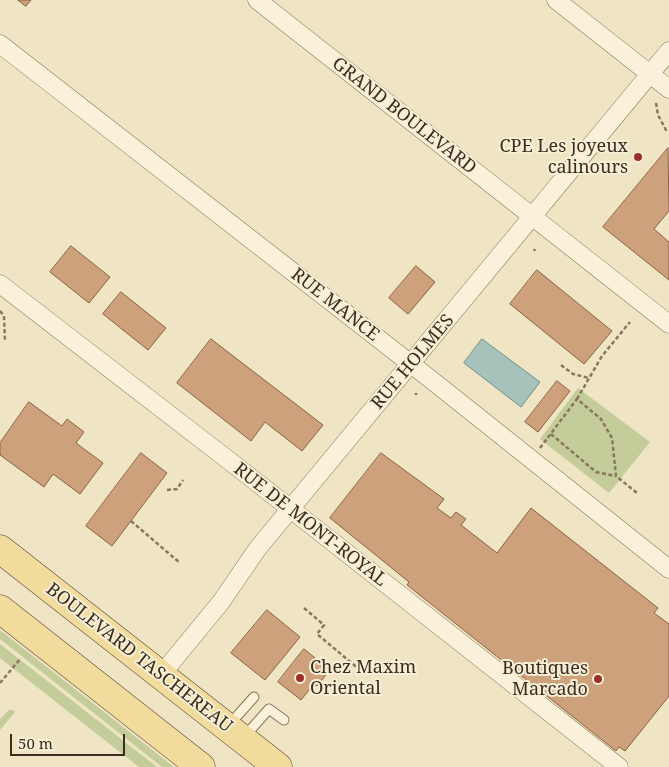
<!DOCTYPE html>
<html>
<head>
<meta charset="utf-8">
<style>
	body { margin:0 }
	#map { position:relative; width:669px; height:767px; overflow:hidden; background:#efe5c5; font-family:"Noto Serif",serif }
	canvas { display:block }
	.scale { position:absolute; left:10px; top:734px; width:115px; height:22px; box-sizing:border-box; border:2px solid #3a2d1f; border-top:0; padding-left:6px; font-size:15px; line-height:18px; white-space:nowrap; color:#3a2d1f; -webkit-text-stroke:4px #f6eed5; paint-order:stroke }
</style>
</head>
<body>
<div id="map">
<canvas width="669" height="767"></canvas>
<div class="scale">50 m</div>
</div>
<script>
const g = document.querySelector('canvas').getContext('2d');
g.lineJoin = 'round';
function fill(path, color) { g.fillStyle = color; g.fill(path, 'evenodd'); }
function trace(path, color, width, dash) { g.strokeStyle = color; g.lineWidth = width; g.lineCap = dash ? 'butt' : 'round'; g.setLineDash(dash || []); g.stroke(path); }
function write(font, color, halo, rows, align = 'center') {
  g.font = font + ' "Noto Serif",serif'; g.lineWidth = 4; g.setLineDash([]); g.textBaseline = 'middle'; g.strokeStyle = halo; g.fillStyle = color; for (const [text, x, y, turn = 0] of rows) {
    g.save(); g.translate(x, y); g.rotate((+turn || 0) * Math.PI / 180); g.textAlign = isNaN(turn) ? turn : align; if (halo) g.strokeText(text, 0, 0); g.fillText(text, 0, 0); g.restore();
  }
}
const green = new Path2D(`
	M578,388l72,54 -41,51 -69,-54z
	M0,630l174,137h-12l-162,-128z
	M0,644l157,123h-18l-139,-109z
	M9,710h4l2,2 -15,18v-11z`);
const water = new Path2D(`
	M482,339l58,43 -19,25 -57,-44z`);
const building = new Path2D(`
	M18,0h13l-5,6z
	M668,148l1,63 -15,18 15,13v38l-66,-53z
	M71,246l39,31 -21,26 -39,-31z
	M416,266l19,16 -27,32 -19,-16z
	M537,270l75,61 -28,33 -74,-60z
	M121,292l45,36 -18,22 -45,-36z
	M211,339l112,86 -21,26 -37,-29 -14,19 -74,-58z
	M557,381l13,10 -32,41 -13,-10z
	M29,402l33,24 5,-7 17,13 -8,11 27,20 -23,31 -27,-20 -9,13 -44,-32v-12z
	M141,453l26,20 -55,73 -26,-20z
	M381,453l63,46 -7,9 14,10 5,-6 10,7 -5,6 36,28 34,-45 127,100 -4,5 15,11v72l-44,55 -6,-4 -3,4 -209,-166 2,-3 -79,-64z
	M267,610l33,27 -35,43 -34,-27z
	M304,649l26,21 -13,16 -3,-2 -13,16 -23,-18z`);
const path = new Path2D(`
	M656,103l2,12 9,17
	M534,249l1,2
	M0,311l4,5 1,25
	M561,365l12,9 16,4
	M416,393v2
	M577,399l25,-43 28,-34
	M551,434l45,38 19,4
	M540,448l37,-49 24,20 11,19 4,38 21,17
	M167,490l10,-1 6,-9
	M131,521l49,42
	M304,608l20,17 -7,9 43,36
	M0,683l21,-25`);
const service = new Path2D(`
	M229,725l25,-28
	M244,737l25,-28 15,11`);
const minor = new Path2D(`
	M257,0l412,324
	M556,0l113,89
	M0,44l429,334 240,191
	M0,284l236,182 383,301
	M161,675l60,-73 37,-54 411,-497`);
const primary = new Path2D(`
	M0,549l278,218
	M0,609l201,158`);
const markers = [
	[638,157,5,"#9a2f2a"],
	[300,678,5,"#9a2f2a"],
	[598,679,5,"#9a2f2a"]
];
const streetNames = [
	["GRAND BOULEVARD",404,116,38],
	["RUE MANCE",335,305,38],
	["RUE HOLMES",413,362,-50],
	["RUE DE MONT-ROYAL",310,525,38],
	["BOULEVARD TASCHEREAU",139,658,38]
];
const poiNames = [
	["CPE Les joyeux",628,147],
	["calinours",628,168],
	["Chez Maxim",310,668,"left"],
	["Oriental",310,689,"left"],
	["Boutiques",588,669],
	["Marcado",588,690]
];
fill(green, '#c4cd99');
fill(water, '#a7c2bb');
trace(water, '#6d918a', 1);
fill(building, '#cda17b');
trace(building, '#896140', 1);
trace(service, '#8a765b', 11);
trace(minor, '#8a765b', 19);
trace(primary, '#58442f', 29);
trace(path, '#8a765b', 2.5, [4, 2.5]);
trace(service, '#f9f1d9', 9);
trace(minor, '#f9f1d9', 18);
trace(primary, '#f2dc9d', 28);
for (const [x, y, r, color] of markers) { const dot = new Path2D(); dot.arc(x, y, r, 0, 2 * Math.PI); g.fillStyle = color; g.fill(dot); trace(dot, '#f6eed5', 2); }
write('18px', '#3a2d1f', '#f6eed5', streetNames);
write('18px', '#3a2d1f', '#f6eed5', poiNames, 'right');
</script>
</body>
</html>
